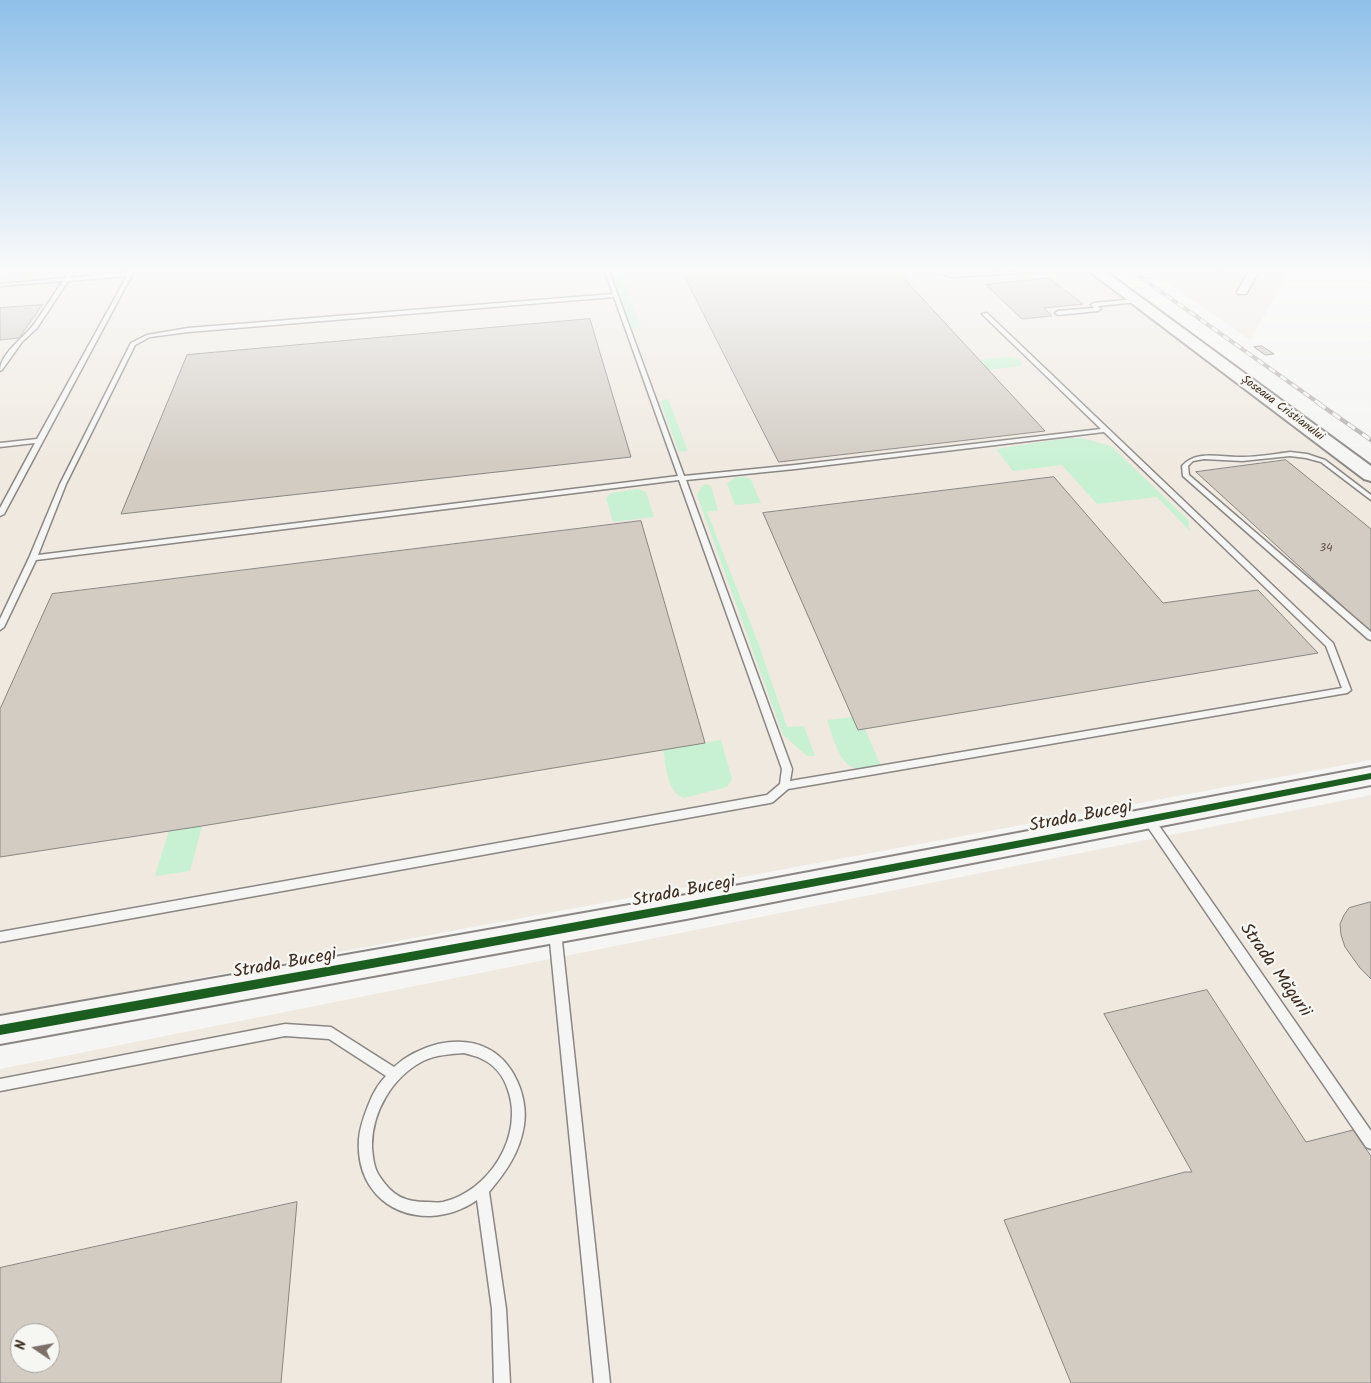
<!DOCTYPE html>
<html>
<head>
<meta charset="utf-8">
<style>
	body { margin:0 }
	#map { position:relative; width:1371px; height:1383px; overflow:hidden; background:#f5f5f3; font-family:Kalam,sans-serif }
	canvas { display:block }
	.north { position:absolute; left:10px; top:1323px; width:50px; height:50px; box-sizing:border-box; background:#f6f6f2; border:1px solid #aba49d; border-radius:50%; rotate:282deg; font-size:14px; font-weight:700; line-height:20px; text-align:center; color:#3b2a1e }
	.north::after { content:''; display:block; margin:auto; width:18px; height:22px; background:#7c7169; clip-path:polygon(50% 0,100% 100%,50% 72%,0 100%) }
</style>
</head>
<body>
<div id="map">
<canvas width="1371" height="1383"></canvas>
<div class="north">N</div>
</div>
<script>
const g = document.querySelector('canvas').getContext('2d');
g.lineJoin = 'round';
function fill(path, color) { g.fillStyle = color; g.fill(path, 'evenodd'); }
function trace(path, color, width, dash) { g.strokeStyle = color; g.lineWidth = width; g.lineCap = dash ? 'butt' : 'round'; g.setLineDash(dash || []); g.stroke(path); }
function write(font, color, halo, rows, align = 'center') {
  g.font = font + ' Kalam,sans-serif'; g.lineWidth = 4.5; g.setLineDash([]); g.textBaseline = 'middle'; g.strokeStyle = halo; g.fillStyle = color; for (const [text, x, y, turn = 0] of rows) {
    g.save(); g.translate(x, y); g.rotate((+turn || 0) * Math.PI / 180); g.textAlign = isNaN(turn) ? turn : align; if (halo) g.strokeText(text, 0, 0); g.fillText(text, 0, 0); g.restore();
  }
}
const built = new Path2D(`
	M11,271h1076l284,213v276l-1371,255v-740z
	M1150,271h140l-40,69z
	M1371,795v588h-1371v-314zM20,1333h30v30h-30z`);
const green = new Path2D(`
	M609,271h10l22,56 -11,1z
	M1009,357l10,2 3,4 -1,3 -32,4 -9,-11z
	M668,399l20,52 -9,1 -19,-51z
	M1067,438h15l29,8 77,74 2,11 -33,-34 -60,7 -35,-39 -49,6 -17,-22z
	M736,477h10l5,3 10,23 -26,2 -8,-21z
	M706,484l5,2 7,24 -11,2 50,128 30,87 17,-1 11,30h-8l-24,-21 -86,-240 5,-9z
	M638,489l8,3 8,25 -41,5 -7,-24 5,-5z
	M853,717l5,13 7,-1 16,37c-6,2 -14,5 -20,4 -23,-3 -27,-32 -34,-50z
	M721,740l11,39 -5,8 -43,11c-17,-5 -18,-33 -21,-49z
	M202,826l-12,45 -35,5 14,-46z`);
const building = new Path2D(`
	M682,271h215l148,160 -266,31z
	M1182,271h41l-36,3z
	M1049,278l34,26 -39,4 8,8 -30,3 -36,-34z
	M42,305l-23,33 -19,2v-32z
	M590,319l41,138 -510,57 66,-159z
	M1262,346l12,8 -9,1 -11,-8z
	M1286,460l85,69v103l-175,-160z
	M1054,477l109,126 95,-13 60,63 -460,77 -95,-217z
	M641,521l64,222 -503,83 -202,31v-148l52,-115z
	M1370,902h1v77l-11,-11 -15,-21 -4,-12 -1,-11 4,-9 5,-7z
	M1207,990l99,152 47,-12 18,26v227h-300l-67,-163 181,-48h7l-88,-158z
	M297,1202l-16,181h-281v-115zM20,1333h30v30h-30z`);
const service = new Path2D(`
	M70,271h4l-4,7 64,-7 -130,243 -4,2v-8l35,-65 -35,4v-4l37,-4 90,-163 -59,5 -31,47 -15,14 -20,28 -2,1c0,-18 25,-34 34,-47 10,-14 19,-29 29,-43l-63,5v-2l65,-6z
	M605,271h4l75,205 111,-11 306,-36 -119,-115 5,-1 346,330 18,47 -4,3 -559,96 -15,13 -3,1 -770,139v-10l767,-137 13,-11 2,-15 -103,-289 -643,80 -32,67 -4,3v-11l29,-61 31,-74 71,-141 16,-8 41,-7 425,-34zM614,297l64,179 -640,79 28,-71 69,-139 15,-8 38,-5zM1104,432l222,214 16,42 -552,93 2,-12 -106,-289 109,-11z
	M931,271c8,0 15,3 23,3 26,1 53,-3 79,-3l-2,1 -79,5z
	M1136,299l2,1v2l-40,4 3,3 -3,2 -40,4 -3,-2 3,-2 36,-3 -3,-3 3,-2z
	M1290,452l17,2 18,6 46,35v5l-50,-38 -15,-4 -16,-2 -48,5 -38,-2 -11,2 -5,5 1,9 182,157v8l-3,-1 -185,-163 -1,-10c15,-17 40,-8 60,-9 16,0 32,-3 48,-5z
	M1149,816l4,1 218,314v18l-5,-2 -221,-324 -1,-3 1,-3z
	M555,927l4,1 2,4 49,451h-16l-45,-451 2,-4z
	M285,1024l46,3 63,40c12,-11 28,-19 44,-23 38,-8 68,6 82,44 4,12 6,25 4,37 -4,27 -18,47 -35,67l17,117 4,74h-16l-2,-74 -15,-109c-14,10 -30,15 -47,16 -45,0 -74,-32 -71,-77 1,-12 5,-23 9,-33 4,-11 10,-22 18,-30l-57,-37 -44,-3 -285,55v-12zM464,1053c6,2 13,3 18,6 13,6 22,18 26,31 16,45 -18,101 -65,112 -5,1 -10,0 -15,0 -24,0 -35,-6 -48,-25 -6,-8 -7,-19 -8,-29 -1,-35 20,-71 51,-87 13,-6 27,-7 41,-8z`);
const minor = new Path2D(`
	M1249,271h10l-13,23h-8l-1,-2z`);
const tertiary = new Path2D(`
	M1371,767v18l-685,134 -686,125v-28l686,-121z`);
const secondary = new Path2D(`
	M1089,271h16l266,195v15l-7,-2z`);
const railFar1 = new Path2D(`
	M1132,271l188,133`);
const rail = new Path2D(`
	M1318,403l53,37`);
const cycleway = new Path2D(`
	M1371,773v6c-456,91 -913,174 -1371,256v-10c458,-81 915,-163 1371,-252z`);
const farStreetnames = [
	["Șoseaua Cristianului",1282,409,37]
];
const numberNames = [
	["34",1326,549]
];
const nearStreetnames = [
	["Strada Bucegi",1081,818,-11],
	["Strada Bucegi",684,893,-11],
	["Strada Bucegi",285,965,-10],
	["Strada Măgurii",1274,971,55]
];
fill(built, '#efe9e0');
fill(green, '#c8f1d4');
fill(building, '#d2ccc3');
trace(building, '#8a8683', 1);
trace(service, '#8a8683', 3);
trace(minor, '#8a8683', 3);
trace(tertiary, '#8a8683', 4);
trace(secondary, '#8a8683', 4);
fill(service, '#f5f5f3');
fill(minor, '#f5f5f3');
fill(tertiary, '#f5f5f3');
fill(secondary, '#f5f5f3');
trace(railFar1, '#b2b0ae', 4);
trace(rail, '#b2b0ae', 4.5);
trace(railFar1, '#f6f6f2', 2.5, [7]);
trace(rail, '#f6f6f2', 3, [9]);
fill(cycleway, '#1b5e20');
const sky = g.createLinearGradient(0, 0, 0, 465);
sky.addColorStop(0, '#8fc0e9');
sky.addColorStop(0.58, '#fafafa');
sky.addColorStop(1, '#fafafa00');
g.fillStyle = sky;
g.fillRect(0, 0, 1371, 465);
write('12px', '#3b2a1e', '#f6f6f2', farStreetnames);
write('12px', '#615247', null, numberNames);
write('18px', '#3b2a1e', '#f6f6f2', nearStreetnames);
</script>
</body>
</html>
